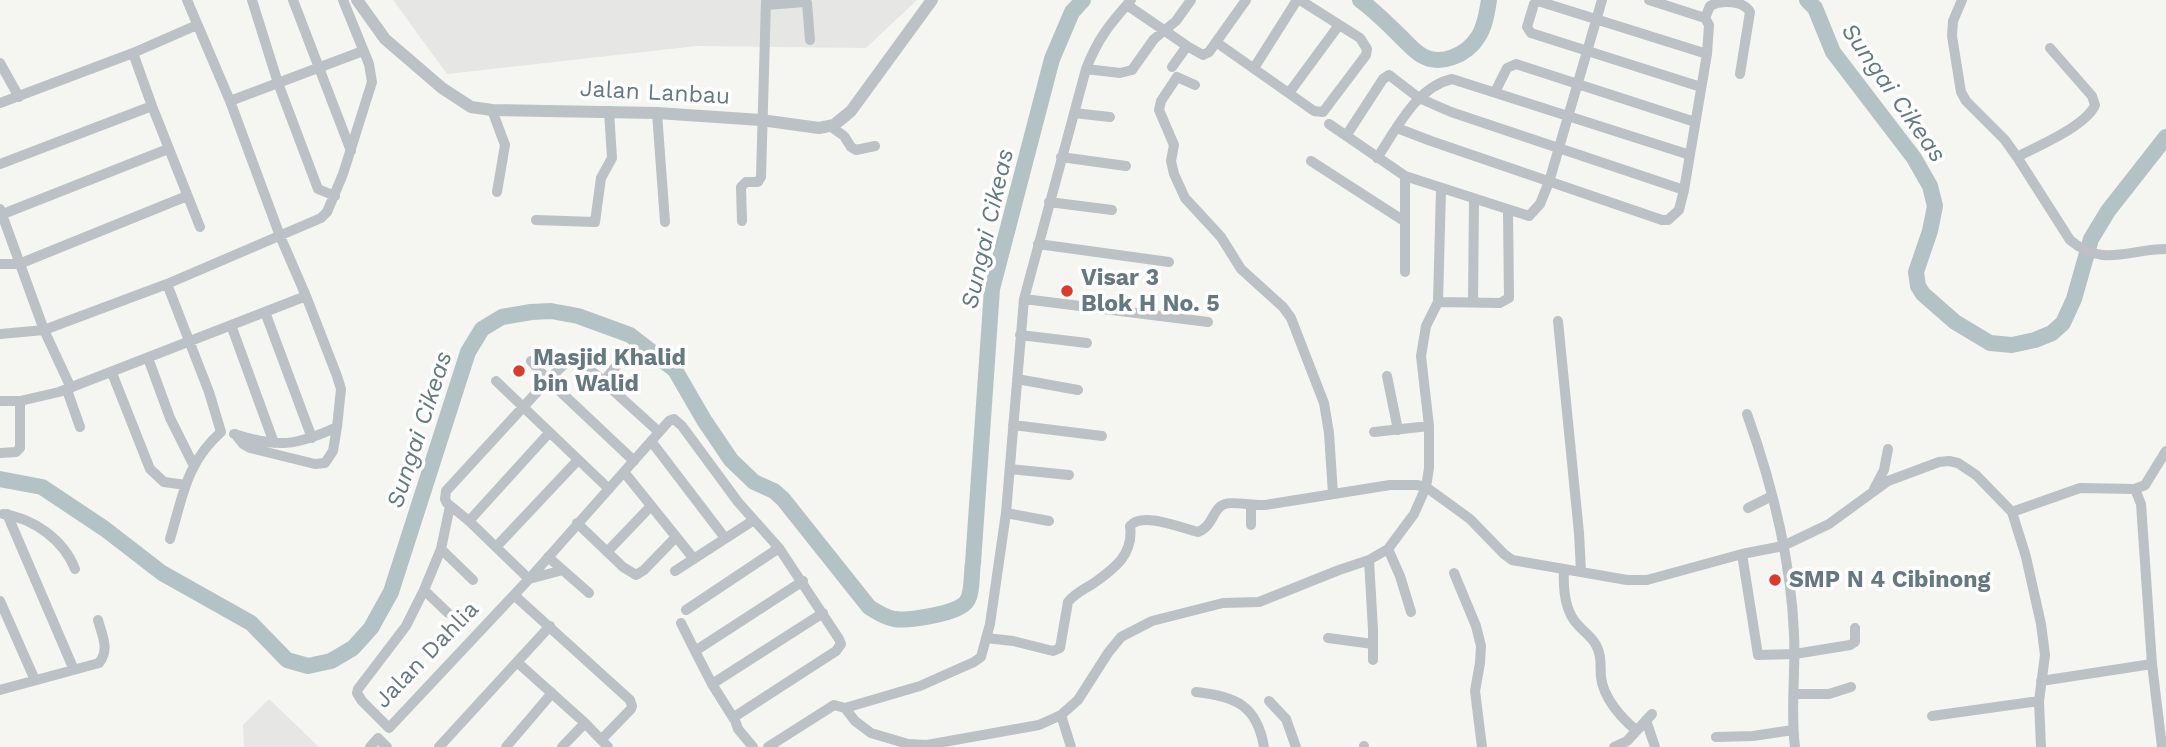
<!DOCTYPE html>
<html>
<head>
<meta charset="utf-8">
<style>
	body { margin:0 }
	canvas { display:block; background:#f5f5f1 }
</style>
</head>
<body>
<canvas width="2166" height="747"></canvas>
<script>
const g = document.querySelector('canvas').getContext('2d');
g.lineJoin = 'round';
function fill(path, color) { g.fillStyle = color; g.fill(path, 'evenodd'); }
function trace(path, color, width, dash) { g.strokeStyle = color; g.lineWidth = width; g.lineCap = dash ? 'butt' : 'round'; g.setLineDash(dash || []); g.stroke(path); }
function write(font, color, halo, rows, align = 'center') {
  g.font = font + ' "Work Sans",sans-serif'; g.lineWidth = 7; g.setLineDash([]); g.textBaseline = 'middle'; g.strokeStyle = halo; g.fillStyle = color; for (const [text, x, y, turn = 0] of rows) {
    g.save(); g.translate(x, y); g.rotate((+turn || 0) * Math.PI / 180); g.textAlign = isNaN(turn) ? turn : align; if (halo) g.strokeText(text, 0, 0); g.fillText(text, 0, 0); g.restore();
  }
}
const built = new Path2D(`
	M393,0h524l-51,48 -169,-2 -250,28z
	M269,699l50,48h-75l-1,-22z`);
const river = new Path2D(`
	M1360,0c15,11 28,24 41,37 6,6 13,14 20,18 19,12 46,0 57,-18 7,-10 9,-25 11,-37
	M1807,0l8,8 18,44 81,106 16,28 5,20 -5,25 -14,41 2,14 5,8 32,28 35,21 22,2 23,-5 17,-7 11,-10 11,-24 17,-60 17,-28 58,-74
	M0,479l42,8 63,42 57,44 89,50 36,37 21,6 23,-5 22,-13 18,-20 20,-36 77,-240 14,-23 20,-12 29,-5 20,-1 27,5 52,19 45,35 29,50 27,40 23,22 20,9 9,8 86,108c8,5 15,10 25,12 14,2 65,-5 73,-18 6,-9 4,-27 6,-38l19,-274 60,-230 20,-47 11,-12`);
const minor = new Path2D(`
	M187,0l43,101 50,135 26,60 31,80 4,13 -4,38 -4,24 -8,12 -10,1 -65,-16 -7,-4 -8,-10
	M252,0l26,83 40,106 17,7
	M293,0l58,151
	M1649,0l56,18
	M1962,0l-9,21 -1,15 9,56 5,9 39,39 12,17 53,83c33,28 59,9 96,9
	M766,5l39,-3 2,1 3,37
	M1127,5l60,41 16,9 6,-3 37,-52
	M1705,18l5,-12c11,-6 33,-6 40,6l-10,62
	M1216,42l98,69 9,1 43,-57 1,-6 -7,-11 -60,-38
	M133,53l19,53 48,121
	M0,63l19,34
	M1172,67l15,-21
	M1254,68l43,-68
	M1086,69l34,4 12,-3 22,-31 22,-18 15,-21
	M1195,85l-18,-8 -16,24 -2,9 15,35 -3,16 3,13 11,24 36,39 20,32 42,38 8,11 33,85 5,30 4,61
	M1701,87l-170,-54 -4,-6 7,-23 4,-3 169,53
	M1495,92l12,-24 9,-4 179,58
	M1289,93l50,-68
	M230,101l133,-50
	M0,103l133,-50 64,-28
	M492,110l13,35 -8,47
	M657,113l8,109
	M1074,113l36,4
	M1329,124l76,52 124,40 11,-12 9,-22 53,-182
	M830,126l14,10 7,11 5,3 19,-4
	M1397,128l34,13 231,79h6l11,-10 5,-20 23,-136 2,-29 -4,-7
	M1346,136l37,-57 6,-4 30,23 32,14 233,78
	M1061,157l65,9
	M2017,157c21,-11 69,-31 78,-52l-3,-9 -42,-48
	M1377,158c19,-28 39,-71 75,-79l238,76
	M1311,161l93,60
	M0,164l152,-58
	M1049,202l63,8
	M0,209l44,121 27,58
	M3,214l165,-65
	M536,220l59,2 6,-44 11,-20 -3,-47
	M742,221l-1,-34 5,-5h12l3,-5 5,-177
	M1038,244l131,18
	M0,264h19l168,-68
	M1405,272v-96
	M167,284l42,108 12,40
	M1024,299l184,23
	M1438,302l62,1 9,-5 -1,-87
	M1473,302l1,-103
	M265,312l47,126
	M1558,321l21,212 2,38
	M231,325l43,118
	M0,334l44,-4 40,-15 83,-31 154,-66 6,-6 16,-38 29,-92 -3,-18 -26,-64
	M1020,335l67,8
	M148,358l22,60 23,46
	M531,361l17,19 86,81
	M112,373l38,96 14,13 22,3
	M1387,376l11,54
	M1017,379l61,11
	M496,381l113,108
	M604,381l22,-27
	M67,390l13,37
	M0,401h20l39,-9 247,-96
	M1747,414c25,70 44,145 47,220 2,38 -4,76 1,113
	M1013,425l89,11
	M1374,432l55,-6
	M234,434c44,14 62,12 103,-7
	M651,441l74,97
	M0,453l16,-1 4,-4v-47
	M1010,469l59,6
	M624,472l70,87
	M1874,489l10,-19 4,-21
	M450,506l-9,43 -17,41 -18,36 -48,63 -1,4 5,8 27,27 140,-149 140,-158 5,-2 8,7 56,76 41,46 60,91 2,5 -5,7 -102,66 4,12 15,18
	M1748,508l24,-12
	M2012,512l68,-24 55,1
	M1006,513l43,8
	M3,514c30,4 61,26 72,55
	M7,514l67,156
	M469,521l80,-88
	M577,523l46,44 13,8 8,-5 32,-33
	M1251,525v-19
	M170,539c13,-43 16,-76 51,-107
	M496,547l82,-87
	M441,549l32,31
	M1388,549l12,27 11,36
	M607,552l44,-46
	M1742,554l16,101 37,-1 55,-9 5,-3v-14
	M548,557l41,36
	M1369,560l4,70v30
	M1564,569c-1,19 0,42 14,56 6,7 14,12 18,20 6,11 4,20 5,32 2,20 20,41 35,53
	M563,570l-34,9 -60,-58 -22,-18 -2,-4 1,-8 102,-111 26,-25 85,77
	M675,571l79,-51
	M1454,573l22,53 5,20 -1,17 -5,28 7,56
	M424,590l24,23
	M514,595l116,105 2,6 -1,3 -30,31
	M0,601l35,79
	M686,610l93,-62
	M681,623l14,28
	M986,638l27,3 40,10 7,-3 8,-46c7,-9 17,-13 26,-19 21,-15 40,-29 36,-57 12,-15 51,2 68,6 15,-5 15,-25 27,-28 7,-3 29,2 40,1l125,-20h27l9,2 44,32 34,35 8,6 115,20h20l95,-26 41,-8 46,-22 59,-43 51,-19 10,-1 9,2 18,12 36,37 14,45 15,67 4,31 -6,46 2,46
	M1328,638l45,6
	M517,662l68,61 23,24
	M2041,681l111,-17
	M712,684l111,-71
	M0,690l99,-27c11,-13 3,-28 -1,-43
	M1196,692c39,4 61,13 68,55
	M1794,694h35l22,-7
	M1269,701l17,18 10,28
	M845,708l75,-22 54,-24 7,-5 9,-33 16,-111 18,-214 62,-230c12,-31 24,-45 45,-69
	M1061,715l10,32
	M1932,716l107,-15
	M734,719l-22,-35 -17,-33 108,-70
	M1646,720l9,27
	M1716,737l37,-1 40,-6
	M1364,746v1
	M370,747l8,-9 9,9
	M439,747l111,-121
	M506,747l46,-54
	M562,747l23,-24
	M768,747l66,-42 11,3 10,13 16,12 37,11 19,1 112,-20 22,-10 17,-15 30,-47 13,-16 31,-16 71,-18 36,-1 80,-32 30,-10 19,-11 26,-35 12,-27 3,-19v-42l-8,-70 5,-30 12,-24 3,-113
	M1614,747l13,-6 25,-27
	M2162,747l-10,-83 -11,-160 -6,-15 10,-4 21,-34`);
const tertiary = new Path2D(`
	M357,0l28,39 57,49 29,19 21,3 165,3 104,7 58,8 15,-3 17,-14 81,-111`);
const markers = [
	[1067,291,7,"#dd3a2a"],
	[519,371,7,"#dd3a2a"],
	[1775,580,7,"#dd3a2a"]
];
const streetNames = [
	["Jalan Lanbau",655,93,3],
	["Jalan Dahlia",427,655,-46]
];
const poiNames = [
	["Visar 3",1081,278],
	["Blok H No. 5",1081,304],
	["Masjid Khalid",533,358],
	["bin Walid",533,384],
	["SMP N 4 Cibinong",1789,580]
];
const waterNames = [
	["Sungai Cikeas",1893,93,55],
	["Sungai Cikeas",988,229,-77],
	["Sungai Cikeas",420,430,-72]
];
fill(built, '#e6e6e5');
trace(river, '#b3c3c5', 16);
trace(minor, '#bbc1c4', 10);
trace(tertiary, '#bbc1c4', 12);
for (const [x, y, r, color] of markers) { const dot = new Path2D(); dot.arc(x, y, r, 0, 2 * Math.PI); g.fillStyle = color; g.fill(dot); trace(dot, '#fff', 2.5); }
write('23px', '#657982', '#fff', streetNames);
write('bold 23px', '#657982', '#fff', poiNames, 'left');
write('italic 24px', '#617b7f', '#fff', waterNames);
</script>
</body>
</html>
